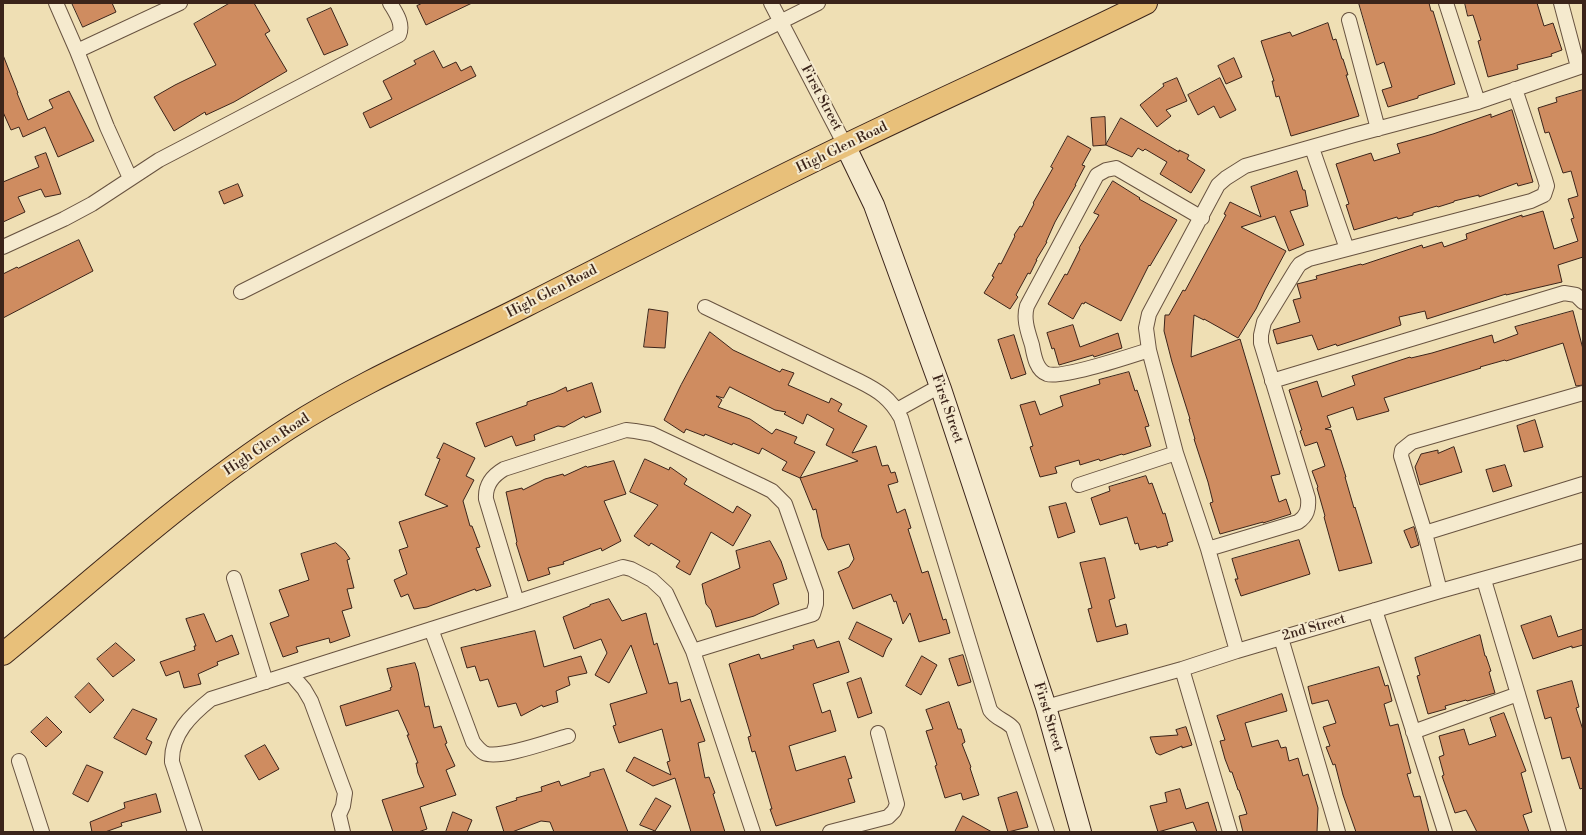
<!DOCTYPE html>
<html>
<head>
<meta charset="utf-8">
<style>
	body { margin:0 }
	#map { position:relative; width:1586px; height:835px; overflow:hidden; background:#efdfb4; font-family:"Libre Bodoni",serif }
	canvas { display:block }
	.frame { position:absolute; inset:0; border:4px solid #3b241a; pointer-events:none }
</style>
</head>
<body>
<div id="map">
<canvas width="1586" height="835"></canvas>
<div class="frame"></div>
</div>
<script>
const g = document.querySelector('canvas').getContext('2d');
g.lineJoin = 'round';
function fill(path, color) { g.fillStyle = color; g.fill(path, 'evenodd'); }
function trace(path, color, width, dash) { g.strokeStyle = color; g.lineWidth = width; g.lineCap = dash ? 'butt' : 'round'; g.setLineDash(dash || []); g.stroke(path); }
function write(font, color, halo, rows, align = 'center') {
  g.font = font + ' "Libre Bodoni",serif'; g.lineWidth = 4; g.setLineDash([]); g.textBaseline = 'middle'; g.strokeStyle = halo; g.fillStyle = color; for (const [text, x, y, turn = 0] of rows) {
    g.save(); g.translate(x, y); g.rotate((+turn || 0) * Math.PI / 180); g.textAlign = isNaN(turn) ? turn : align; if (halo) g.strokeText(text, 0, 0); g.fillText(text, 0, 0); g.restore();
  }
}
const building = new Path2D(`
	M72,3h40l4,9 -33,15z
	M230,3h24l16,28 -5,3 22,37 -53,31 -28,13 -1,-3 -31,19 -20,-34 21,-12 41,-20 -22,-41z
	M423,3h49l-46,22 -9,-19z
	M1359,3h70l2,8h2l22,73 -37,12v2l-30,9 -6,-17 10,-3 -8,-25 -7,3z
	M1465,3h72l7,23 9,-3 9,27 -11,4 1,2 -35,9 1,4 -30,8 -10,-36 3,-1 -8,-25 -5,1z
	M331,8l17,37 -24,10 -17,-36z
	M1328,23l5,17 3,-1 6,20h1l5,16h-2l13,41 -68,20 -12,-40 -3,1 -4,-16h2l-13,-40 29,-9 2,4z
	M434,51l9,17 13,-6 5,9 10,-5 5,10 -106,52 -7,-15 29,-14 -9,-18 33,-17 -2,-3z
	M3,55l15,38h-1l11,27 25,-12 -4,-8 20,-9 25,50 -36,16 -13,-30 -22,10 -4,-10 -8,3 -8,-18z
	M1234,58l8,19 -16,7 -8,-18z
	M1177,78l10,23 -21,9 5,6 -14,11 -17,-22 24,-19 -1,-2z
	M1220,78l16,32 -16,8 -6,-12 -16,9 -10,-20z
	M1583,90v167l-25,8 4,17 -56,13v-1l-79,25 -2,-8 -26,6 2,8 -64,21 -1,-2 -18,6 -6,-15 -35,9 -4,-14 27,-8 -7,-22 8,-2 -4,-14 20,-5 -1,-3 45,-12 1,1 60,-20 1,3 19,-6 2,5 23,-8 -1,-5 56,-19v2l21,-6 11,38 24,-8 -7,-22 3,-1 -6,-19 10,-3 -7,-25 -8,2 -14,-41 -4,1 -7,-25 19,-6 -1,-4z
	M1512,110l21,72 -15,4 -1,-3 -38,14v-2l-25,6v1l-16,5 -1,-1 -24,7v2l-15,4 -1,-2 -43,13 -8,-25 3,-1 -13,-40 35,-11 3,8 26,-8 -3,-9 36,-10 58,-20v3z
	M1105,117l1,28 -13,1 -2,-28z
	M1121,118l58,34v-2l10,5 -2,4 18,11 -14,23 -31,-19 7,-12 -22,-13 -2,2 -5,-3 -6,9 -26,-12z
	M1068,136l23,13 -9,16 3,1 -10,19h1l-21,37 -9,20h1l-11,18h1l-7,14 -2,-1 -12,22 2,2 -8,12 -26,-16 10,-16 -2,-1 7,-13 2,1 14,-28 -1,-1 6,-9 2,1 12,-23 -1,-1 20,-35 -2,-1z
	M46,153l15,41 -16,3 -4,-8 -23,8 7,15 -22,10v-40l36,-15 -4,-10z
	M1297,171l6,19h2l3,16 -18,5 14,34 -15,6 -14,-35 -34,11 45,24 -21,39 -9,19 -18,29 -34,-19v1l-10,-5 -3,42 49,-18 40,135 -9,2 8,26 7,-3 5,15 -28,9v-1l-43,12 -10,-31 3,-1 -5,-20 -14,-43h1l-6,-20h1l-18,-57 -8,-31 1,-16h4l14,-25 2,1 41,-76 -2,-1 6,-12 31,15 -10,-30z
	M1113,181l27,17 -1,1 38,21 -27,46 -1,-1 -28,56 -36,-19 -1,2 -2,-1 -9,16 -25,-15 17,-30 2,1 13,-26 -1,-1 20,-33 -5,-2z
	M238,184l5,12 -19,8 -5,-12z
	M79,240l14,31 -90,47v-44l14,-7 1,1z
	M649,309l19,3 -3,36 -21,-1z
	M1573,311l10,38v36l-7,1 -13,-43 -57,18 -1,-1 -25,7 1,1 -97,30 5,13 -32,9 -4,-13 -26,9 4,11 -6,2 6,1 15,47h-1l9,31 1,-1 17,56 -33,8 -15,-54 1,-1 -8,-28 1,-1 -6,-16 13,-5 -8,-24 -12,4 -5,-15 2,-1 -13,-40 28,-9 5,16 33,-12 -3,-9 58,-19 1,1 21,-5 60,-18 2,8 24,-9 -3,-7z
	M1073,325l7,22 38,-14 4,15 -28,9 -1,-2 -34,10 -5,-17 -2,1 -5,-16z
	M710,332l23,18 47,22 2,-3 12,4 -6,12 41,18 2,-5 11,6 -4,7 29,15 -15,27 24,-7 6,20 6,-1 3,8 4,-1 3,10 -10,3 9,28 8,-4 6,19 -3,1 14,44 6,-2 15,49 3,-1 4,14 -31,9 -9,-29 -7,11 -7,-23 -2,1 -3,-8 -38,15 -15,-37 11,-5 5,-8 -5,-15 -21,6 -6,-13 -6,-28 -3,1 -13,-32 -18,-8 5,-8 -25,-14 -3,6 -26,-11 -1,2 -27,-11 -1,2 -18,-7 -2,4 -20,-13 17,-35zM730,387l45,23 11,2 -2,2 19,10 4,-10 27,15 -8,16 32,16 -58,17 15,-26 -21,-9 3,-6 -21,-8 -4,5 -22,-15 -32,-12 4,-7 -6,-4 7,2z
	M1014,335l12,39 -15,5 -13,-39z
	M1129,372l6,19 2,-1 12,36 -4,1 6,19 -28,9 -1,-1 -22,7 -1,-2 -19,6 -1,-5 -24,7 2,6 -17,4 -10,-30 3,-1 -13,-41 15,-4 5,14 23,-9 -3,-10 40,-12 -1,-4z
	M592,383l9,29 -16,6 -1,-2 -20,11 -6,-1 -24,9 1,5 -19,6 -4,-10 -27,11 -9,-24 51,-18v-3l27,-9 12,-6 1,4z
	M1535,420l8,27 -19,5 -7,-26z
	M444,443l31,15 -9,18 8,4 -11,21 7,25h2l8,21 -4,1 15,38 -15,5 -1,-2 -48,18 -13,2 -6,-15 -7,3 -7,-17 13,-6 -8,-24 9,-3 -9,-25 49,-16 -23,-11 15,-36 -3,-1z
	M1454,447l8,25 -42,13 -5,-18 6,-13 17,-4v3z
	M645,459l24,11 1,-3 17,12 -3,5 49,29 4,-7 14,9 -18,31 -22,-14 -21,43 -14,-8 4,-6 -29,-18 -2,3 -15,-10 24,-31 -28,-13z
	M614,461l12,33 -22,7 17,40 -19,10 -1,-3 -38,14 1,2 -16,4 2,6 -22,7 -12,-38 1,-1 -11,-50 16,-4 1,2 22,-11 18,-5 1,2 22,-10 1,1z
	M1505,465l7,21 -19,6 -7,-22z
	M1146,476l3,8 3,-1 11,31 2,-1 8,28 -6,2 1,2 -11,3 -1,-2 -16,4 -2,-7 -3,1 -8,-27 -27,8 -9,-27 19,-7 -1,-4z
	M1066,503l9,29 -17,6 -9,-31z
	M1414,527l5,18 -8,3 -7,-17z
	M1299,540l11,34 -69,22 -6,-17h3l-6,-20z
	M770,541l11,20 6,18 -14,5 6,20 -25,12 -38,11 -5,-17 -5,-6 -4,-20 38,-16 -4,-17z
	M336,543l9,8 5,8 -3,1 7,28 -7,1 5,19 -10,3 8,25 -20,7 -1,-5 -33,9 2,5 -15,5 -13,-34 19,-7 -10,-26 30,-10 -8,-26z
	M1105,558l10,40 -6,2 7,27 10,-3 2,10 -31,8 -9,-33 4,-1 -12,-45z
	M609,599l13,22 24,-8 8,32 3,-2 12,41 8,-2 4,20 9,-3 15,42 -7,2 7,35 4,-1 6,16 -2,1 12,38h-34l-16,-54 -22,8 -27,-15 8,-14 37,18 -4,-13 3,-1 -8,-32 -43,14 -6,-17 3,-1 -6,-21 37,-11 -16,-48 -22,38 -14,-8 12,-22 -6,-14 -27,10 -11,-32 27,-11v-1z
	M204,614l12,28 16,-7 7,19 -22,8 1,3 -20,9 3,10 -17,4 -5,-17 -13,5 -6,-14 35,-12 -1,-4h2l-10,-27z
	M1551,616l7,21 25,-8v16l-11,3v-2l-39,13 -12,-33z
	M857,622l35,17 -6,10 -3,8 -34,-18z
	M535,631l9,36 37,-11 6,17 -19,4 2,8 -14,6 2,11 -15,5 -1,-2 -21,11 -5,-13 -18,4 -10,-28 -8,2 -5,-15 -8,2 -6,-20z
	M1480,635l5,21h1l5,15 -2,1 6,21 -28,8 -1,-1 -21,6 1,3 -18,5 -11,-38 3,-1 -5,-17z
	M814,640l3,8 22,-7 10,31 -36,12 9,29 8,-3 6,21 -47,15 7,25 49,-15 7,22 -4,1 7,23 -79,24 -6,-17h2l-17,-58 -3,1 -4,-15 3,-1 -22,-72 30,-10 2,5 33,-10 -1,-3z
	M116,643l19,17 -22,17 -16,-18z
	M963,655l8,27 -13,4 -9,-27z
	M922,656l15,9 -16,30 -15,-9z
	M415,663l3,9 7,35 4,-1 5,22 7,-2 6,17 -2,1 10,22 -9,4 10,25 -36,12 7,22 -9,3h-25l-11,-32 42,-13 -6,-14 -2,-10h2l-11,-28h2l-11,-25 -52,16 -6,-20 51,-16 -1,-2 2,-1 -5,-18z
	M1379,667l6,19 3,-1 4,16 -8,3 6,22 8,-2 13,49 -4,1 7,23 6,-1 9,36h-73l-13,-37 -8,-31 -2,1 -7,-18 4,-1 -7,-19 13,-4 -8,-23 -16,4 -4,-17z
	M861,678l11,35 -14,5 -11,-35z
	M1572,681l7,26 -3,1 7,22v58l-3,1 -10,-32 -8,2 -11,-42 -6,2 -8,-28z
	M89,683l15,17 -14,13 -15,-16z
	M1282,694l5,17 -42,12 7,24 26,-7 3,8 5,-1 3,14 9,-3 5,18 5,-2 10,34 -1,24h-74l-4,-16 8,-2 -8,-24h-1l-6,-18h-2l-5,-13 -5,-18 5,-1 -8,-24z
	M949,702l9,27h3l4,13 -3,2 9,23 -1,1 9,27 -16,5 -2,-7 -16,5 -10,-32 2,-1 -11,-34 7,-2 -7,-19z
	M133,709l24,10 -11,20 6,3 -6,13 -32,-17z
	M1504,713l22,58 -5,2 11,39 -9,3 6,17h-52l-11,-22 -11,3 -13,-37 2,-1 -5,-18 5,-2 -5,-19 25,-7 5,16 27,-9 -6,-18z
	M47,717l15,15 -16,15 -15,-15z
	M1186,727l6,18 -10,3v-2l-22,9 -4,-2 -6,-16 28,-2 -2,-5z
	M265,745l14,24 -20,11 -14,-24z
	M87,765l16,7 -15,30 -15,-8z
	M604,769l24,63h-74l-4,-10 -9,-1 -29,11h-8l-8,-25 21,-7 -1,-2 26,-7 -1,-4 18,-6 2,5 29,-10v-3z
	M1180,789l6,20 22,-7 9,30h-20l-4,-10 -35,10 -8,-26 17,-4 -2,-9z
	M1017,792l11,35 -20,5 -10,-34z
	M156,794l5,18 -40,11 1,3 -17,6h-13l-2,-10 35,-14 -1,-5z
	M656,798l15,8 -16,25 -15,-6z
	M453,812l19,8 -5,12h-21z
	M963,816l29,16h-37z`);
const street = new Path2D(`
	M56,3l21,48 30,76 23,51
	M771,3l74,142
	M1446,3l32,99
	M1561,3l17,64
	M1349,20l29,109
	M77,51l103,-48
	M1312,148l35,101
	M3,247l61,-28 28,-15 67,-44 240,-125c5,-12 -4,-23 -9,-32
	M241,292l577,-289
	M705,307l154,74c20,10 31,17 42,37l89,292c6,9 16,10 23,18l34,104
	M1149,350c-19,6 -87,29 -102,24 -11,-4 -13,-19 -15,-29 -4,-13 -9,-26 -5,-39l70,-131 9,-5 10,-2 86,50
	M1272,381l292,-88 12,2 7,7
	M897,410l34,-19 10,-2
	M1079,485l97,-32
	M1425,533l158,-49
	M1208,549l90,-27c9,-6 11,-13 10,-24l-47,-155v-8l3,-13 33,-54 3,-4 9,-5 222,-58 13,-6 3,-9 -2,-7 -30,-90
	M234,578l32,104
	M1484,580l75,252
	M1440,591l-15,-58 -24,-77 1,-6 10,-8 171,-49
	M517,602l-31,-103c-1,-14 6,-23 18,-30l122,-39 9,1 17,3 108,51 12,6 13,13 31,88v12l-3,10 -120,37
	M1375,610l70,222
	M431,629l42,113c3,4 6,8 11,11 15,7 66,-12 84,-17
	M1281,638l57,194
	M1237,651l-29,-102 -32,-96 -27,-103 -3,-22 3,-14 69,-129 8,-7 19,-12 109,-31 124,-33 105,-36
	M1182,669l48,163
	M291,674l13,15 7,12 31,84 3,8 -2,13 -4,9 4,17
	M1046,707l136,-38 55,-18 203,-60 143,-40
	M1413,732l105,-38
	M19,761l23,71
	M195,832l-23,-70c-1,-28 19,-47 39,-63l306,-97 106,-35 8,2 21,11 14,13 27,58 60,181
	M830,832l58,-15 6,-6 3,-7 -19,-71`);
const secondary = new Path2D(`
	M845,145l29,60 67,184 105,318 35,125`);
const primary = new Path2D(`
	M3,654c94,-77 184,-160 286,-226 75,-48 157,-82 236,-122 107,-54 213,-109 321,-161 99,-48 201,-93 300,-142`);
const streetNames = [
	["First Street",821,98,62],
	["High Glen Road",842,148,-26],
	["High Glen Road",552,292,-27],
	["First Street",947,409,71],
	["High Glen Road",267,445,-34],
	["2nd Street",1314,628,-16],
	["First Street",1048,717,73]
];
fill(building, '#cf8c60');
trace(building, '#3b241a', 1);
trace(street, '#685340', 16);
trace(secondary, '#3b241a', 22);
trace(primary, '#3b241a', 24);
trace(street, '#f5eace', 14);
trace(secondary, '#f5eace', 20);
trace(primary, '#e8c07a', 22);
write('14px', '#3b241a', '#f5eace', streetNames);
</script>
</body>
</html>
